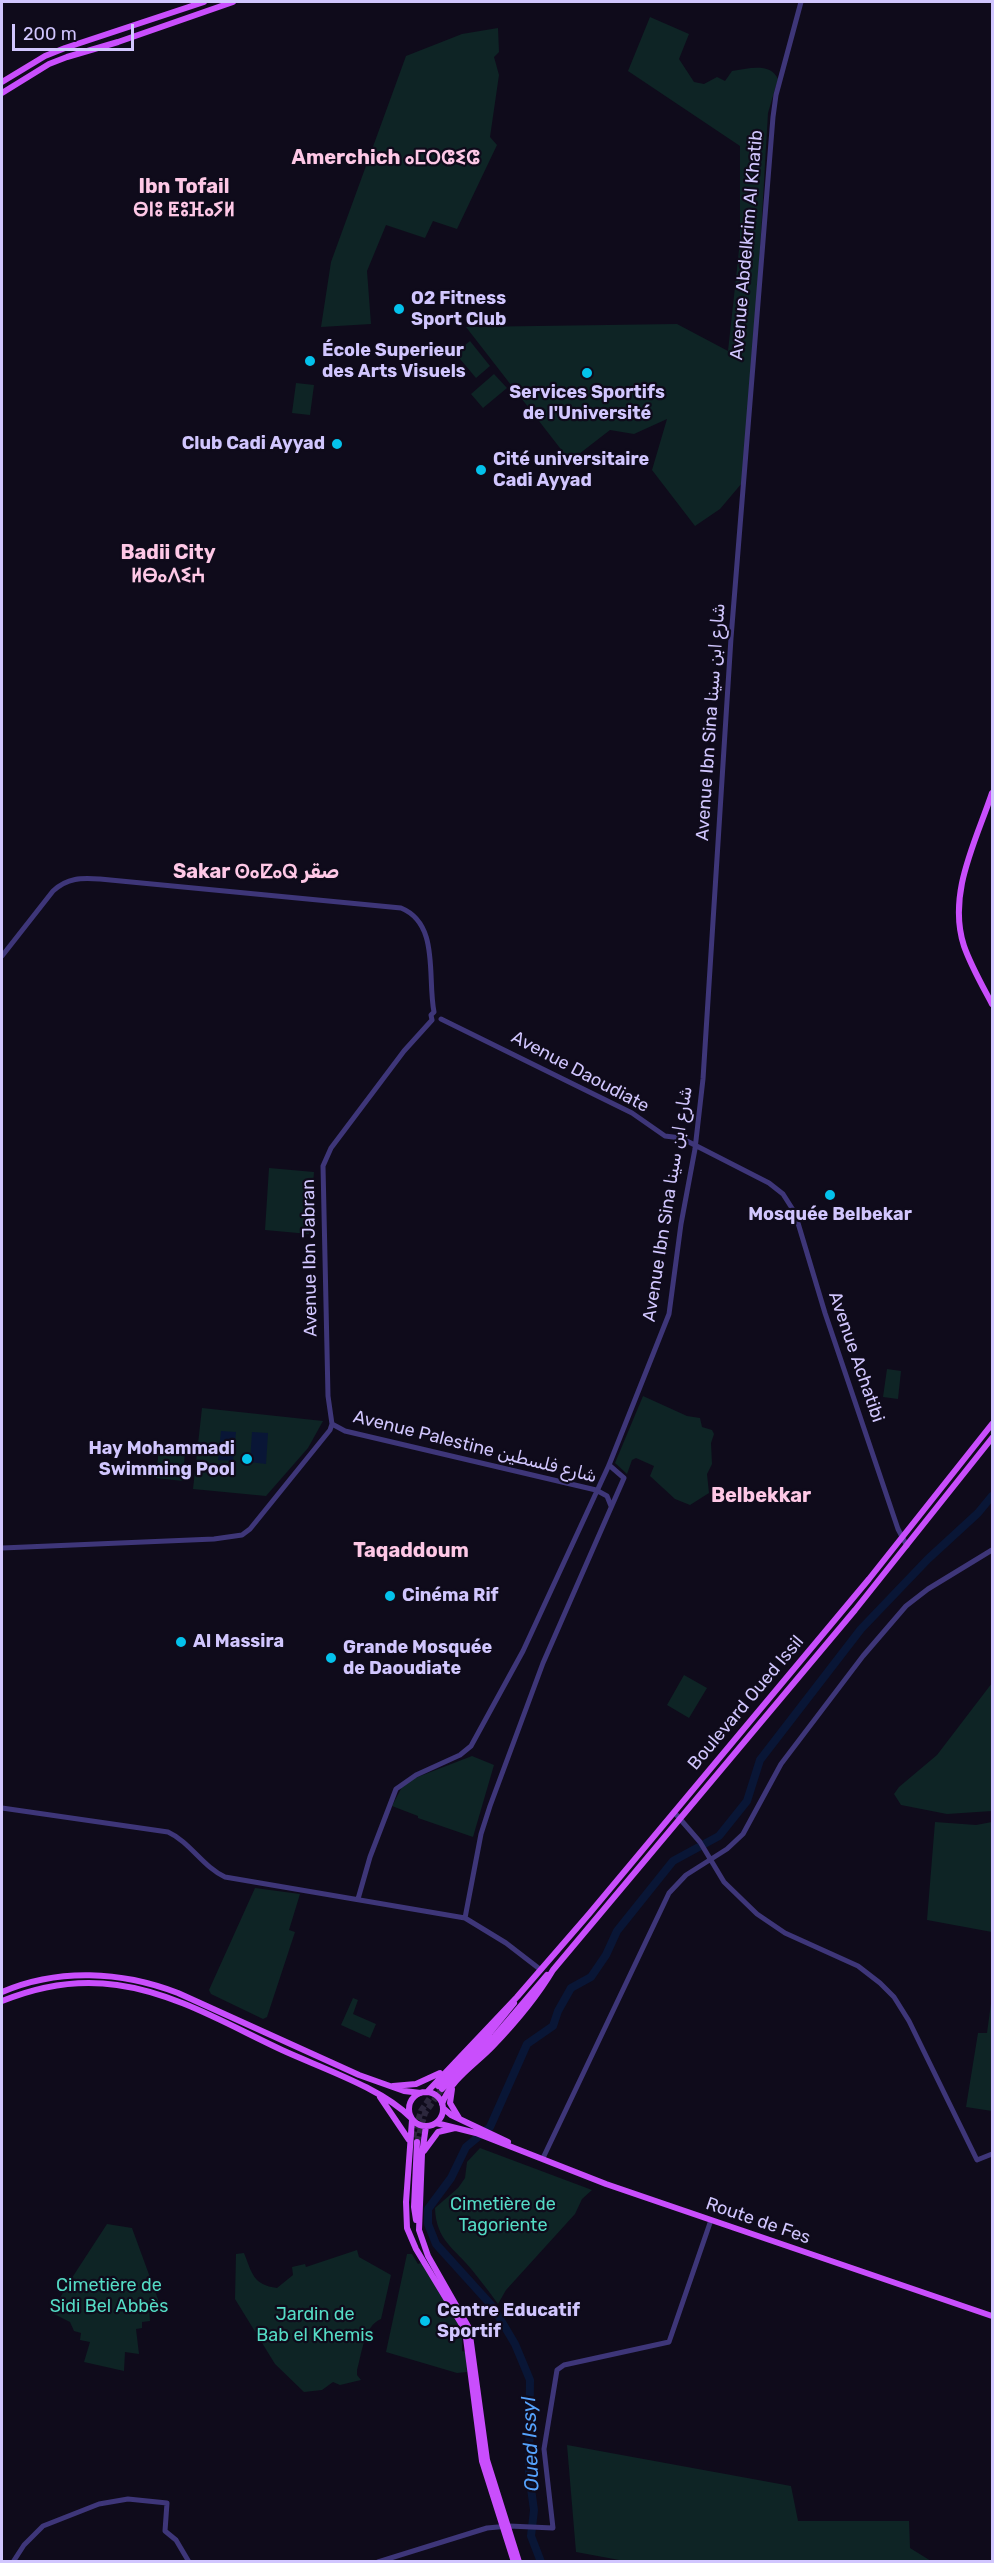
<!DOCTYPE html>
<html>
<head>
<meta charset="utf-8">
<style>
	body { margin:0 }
	#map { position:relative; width:994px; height:2563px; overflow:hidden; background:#0f0b1b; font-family:Rubik,sans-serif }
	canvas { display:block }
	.frame { position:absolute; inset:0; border:3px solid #d1c6fe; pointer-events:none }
	.scale { position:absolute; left:12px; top:24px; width:122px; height:27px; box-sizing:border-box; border:3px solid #d1c6fe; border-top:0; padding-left:8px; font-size:18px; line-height:21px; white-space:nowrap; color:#d1c6fe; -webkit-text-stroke:4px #0f0b1b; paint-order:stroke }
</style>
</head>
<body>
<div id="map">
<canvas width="994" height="2563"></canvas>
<div class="frame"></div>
<div class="scale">200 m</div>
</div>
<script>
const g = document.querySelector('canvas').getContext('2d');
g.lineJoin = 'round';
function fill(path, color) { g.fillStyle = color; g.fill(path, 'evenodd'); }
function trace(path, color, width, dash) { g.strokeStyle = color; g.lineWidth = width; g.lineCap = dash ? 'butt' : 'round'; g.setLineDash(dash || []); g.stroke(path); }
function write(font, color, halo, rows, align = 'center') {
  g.font = font + ' Rubik,"Noto Sans Arabic","Noto Sans Tifinagh",sans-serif'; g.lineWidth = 4.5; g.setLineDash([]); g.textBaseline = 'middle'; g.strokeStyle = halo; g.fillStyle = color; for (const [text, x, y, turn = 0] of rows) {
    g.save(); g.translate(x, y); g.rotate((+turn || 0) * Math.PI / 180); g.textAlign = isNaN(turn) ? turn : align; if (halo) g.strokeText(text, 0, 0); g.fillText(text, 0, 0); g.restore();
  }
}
const green = new Path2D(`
	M650,17l39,17 -10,25 15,23 10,2 13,-7 8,4 7,-10c16,-2 38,-9 46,8l-10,34 -15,258 -11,112 -22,26 -25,17 -43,-56 15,-51 -33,15 -24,-4 -40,31 -104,-134 211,-3 51,27 12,-110v-95l-112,-75z
	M498,28l1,24 -5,5 5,18 -9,62 7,8 -40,84 -24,-8 -8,17 -39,-13 -19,46 4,53 -50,3 10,-65 75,-206 56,-22z
	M470,341l20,25 -14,12 -21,-25z
	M494,374l13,14 -24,20 -12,-14z
	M296,383l18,2 -4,30 -18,-2z
	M269,1168l45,4 -5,62 -44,-4z
	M887,1369l14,2 -3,28 -15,-2z
	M643,1396l44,20 13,2 2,9 10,3 2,4 -3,9 1,21 -5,10 2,19 -19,12 -15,-6 -25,-23 4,-10 -18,-8 -4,2 -5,14 -12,-11z
	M202,1408l121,13 -15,27 -42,48 -73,-7z
	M159,1448l26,2 -2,31 -27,-3z
	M684,1675l23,13 -18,30 -22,-13z
	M992,1683v128l-45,3 -46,-9 -7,-11 5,-7 38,-32z
	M472,1756l22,9 -21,72 -55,-19v-2l-26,-10 11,-21 12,-7z
	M935,1822l41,3 16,-3v110l-65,-12z
	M255,1888l45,6 -11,36 6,2 -28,85 -4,2 -52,-25 -2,-4z
	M992,1996v115l-26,-4 12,-74h9z
	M353,1998l5,2 -5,14 23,10 -6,14 -29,-13z
	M480,2148l112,42 -10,9 -7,15 -69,76 -8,14c-8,-11 -17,-23 -26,-34 -18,-22 -36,-30 -37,-62l23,-20 7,-10 2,-16z
	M107,2224l25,4 27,74 -10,6 1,13 -8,1v6l-6,1 3,25 -14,-2 -1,19 -40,-9 6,-20 -10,-2 1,-7 -7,-2 -4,-9 -18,-9 14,-26z
	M357,2250l2,7 32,18 -10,44c-17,7 -19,34 -24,51v5l4,5 -21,5 -7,-3 -11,8 -18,2 -29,-28 -40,-65 1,-45 8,-1c8,20 9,32 33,35l16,-13 -1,-8 13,-3 1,3z
	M407,2254h5l6,10 3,-1 32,48 9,20v20l4,1 1,20 -10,1 -71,-21z
	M567,2445l224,41 7,35h111l1,27 21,13 -301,1 -54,-10z`);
const water = new Path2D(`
	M221,1431l15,1 -3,29 -15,-1z
	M252,1432l16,1 -2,31 -16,-2z`);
const river = new Path2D(`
	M541,2562l-10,-26 3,-26 -5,-36 1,-94 -15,-36 -22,-37 -57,-63 -8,-20v-15l23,-31 15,-31 24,-20 37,-83 26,-18 5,-15 13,-23 20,-11 15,-22 11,-24 56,-70 46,-25 28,-35 13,-41 101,-131 67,-70 50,-46 14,-17`);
const majorTunnel = new Path2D(`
	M413,2137l8,-26 17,-25
	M417,2142l8,-29 17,-24`);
const minor = new Path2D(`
	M2,956l51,-65c15,-14 29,-13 47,-12l301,29c39,16 26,69 33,104l-3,3 1,5
	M441,1019l191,94 33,23 16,2 88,45 14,11 12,19 30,100 73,216 9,17
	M332,1424l-4,-28 -5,-230 8,-18 73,-97 28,-31
	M332,1424l13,7 251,59 11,6 4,10
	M2,1548l212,-9 28,-4 8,-6 80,-99 2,-6
	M2,1808l166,24c22,10 35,35 57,45l240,41 41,25 35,27
	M674,1812l26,30 24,40 33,32 28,19 73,33 22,17 14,14 15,24 68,139 15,-6
	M358,1899l12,-42 26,-68 20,-14 44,-20 11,-9 52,-95 86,-186 60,-151 12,-90 14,-75 8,-70 28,-441 42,-521 3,-22 25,-93
	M465,1918l16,-84 9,-28 53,-143 81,-185 -15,-13
	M543,2158l126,-265 17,-18 41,-26 16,-15 38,-70 82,-108 43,-50 22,-17 64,-39
	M13,2562l11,-17 19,-19 56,-22 29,-5 39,4 -2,28 11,9 13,22
	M378,2562l109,-34 22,-2 44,2 -9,-79 13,-79 7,-5 105,-23 42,-122`);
const major = new Path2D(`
	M2,82l43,-26 20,-8 139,-46
	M2,93l47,-29 18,-7 51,-15 115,-40
	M992,793c-16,48 -45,101 -28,153 7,20 18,39 28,58
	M2,1992c56,-24 119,-21 176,1l181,82 45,16 17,2
	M2,2001c37,-15 75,-22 115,-16 59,8 113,41 165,65 39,18 100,38 129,68
	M393,2086l23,-2 24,-11
	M438,2086l45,-45 31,-38
	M442,2089l53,-53 52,-61
	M452,2089l-2,14 9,15
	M409 2109a17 17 0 1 1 34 0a17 17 0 1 1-34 0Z
	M427,2092l90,-95 72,-83 280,-335 123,-155
	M380,2097l29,43
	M442,2104c8,-24 34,-40 51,-58 22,-23 44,-49 60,-76l302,-360 137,-172
	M443,2108l8,7 57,27
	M412,2120l-6,82 1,26 9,21 49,81 17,131 32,101
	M436,2123l40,10 130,51 386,132
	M426,2126l-4,28 -3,76 9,26 41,72 18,132 32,102
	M424,2151l14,-19 17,-4
	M416,2220l-2,-13 3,-65`);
const markers = [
	[399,309,6,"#04c2ec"],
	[310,361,6,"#04c2ec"],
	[587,373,6,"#04c2ec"],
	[337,444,6,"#04c2ec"],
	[481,470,6,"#04c2ec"],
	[830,1195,6,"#04c2ec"],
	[247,1459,6,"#04c2ec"],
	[390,1596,6,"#04c2ec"],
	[181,1642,6,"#04c2ec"],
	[331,1658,6,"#04c2ec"],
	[425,2321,6,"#04c2ec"]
];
const streetNames = [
	["Avenue Abdelkrim Al Khatib",747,245,-85],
	["Avenue Ibn Sina شارع ابن سينا",711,722,-86],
	["Avenue Daoudiate",580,1072,28],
	["Avenue Ibn Sina شارع ابن سينا",668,1204,-81],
	["Avenue Ibn Jabran",310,1258,-91],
	["Avenue Achatibi",856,1357,71],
	["Avenue Palestine شارع فلسطين",475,1447,14],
	["Boulevard Oued Issil",746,1703,-50],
	["Route de Fes",758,2221,19]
];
const poiNames = [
	["O2 Fitness",411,299],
	["Sport Club",411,320],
	["École Superieur",322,351],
	["des Arts Visuels",322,372],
	["Services Sportifs",587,393,"center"],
	["de l'Université",587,414,"center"],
	["Club Cadi Ayyad",325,444,"right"],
	["Cité universitaire",493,460],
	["Cadi Ayyad",493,481],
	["Mosquée Belbekar",830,1215,"center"],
	["Hay Mohammadi",235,1449,"right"],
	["Swimming Pool",235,1470,"right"],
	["Cinéma Rif",402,1596],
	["Al Massira",193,1642],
	["Grande Mosquée",343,1648],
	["de Daoudiate",343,1669],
	["Centre Educatif",437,2311],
	["Sportif",437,2332]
];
const parkNames = [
	["Cimetière de",503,2205],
	["Tagoriente",503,2226],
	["Cimetière de",109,2286],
	["Sidi Bel Abbès",109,2307],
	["Jardin de",315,2315],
	["Bab el Khemis",315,2336]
];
const neighbourhoodNames = [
	["Amerchich ⴰⵎⵔⵛⵉⵛ",386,158],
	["Ibn Tofail",184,187],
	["ⴱⵏⵓ ⵟⵓⴼⴰⵢⵍ",184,210],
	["Badii City",168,553],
	["ⵍⴱⴰⴷⵉⵄ",168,576],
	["Sakar ⵙⴰⵇⴰⵕ صقر",256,872],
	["Belbekkar",761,1496],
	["Taqaddoum",411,1551]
];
const waterNames = [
	["Oued Issyl",531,2444,-92]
];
fill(green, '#0e2425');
fill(water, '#091636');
trace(river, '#091636', 8);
trace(majorTunnel, '#2c273d', 6, [6, 3]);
trace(minor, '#3e3679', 5);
trace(major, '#c94efc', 6);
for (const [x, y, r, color] of markers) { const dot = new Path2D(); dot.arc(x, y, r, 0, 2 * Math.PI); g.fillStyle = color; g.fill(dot); trace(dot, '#0f0b1b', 2); }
write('18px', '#d1c6fe', '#0f0b1b', streetNames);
write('bold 18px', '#d1c6fe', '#0f0b1b', poiNames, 'left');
write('18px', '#54dbc5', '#0f0b1b', parkNames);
write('bold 20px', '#fec8e6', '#0f0b1b', neighbourhoodNames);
write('italic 20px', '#55a2fc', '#0f0b1b', waterNames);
</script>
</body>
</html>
